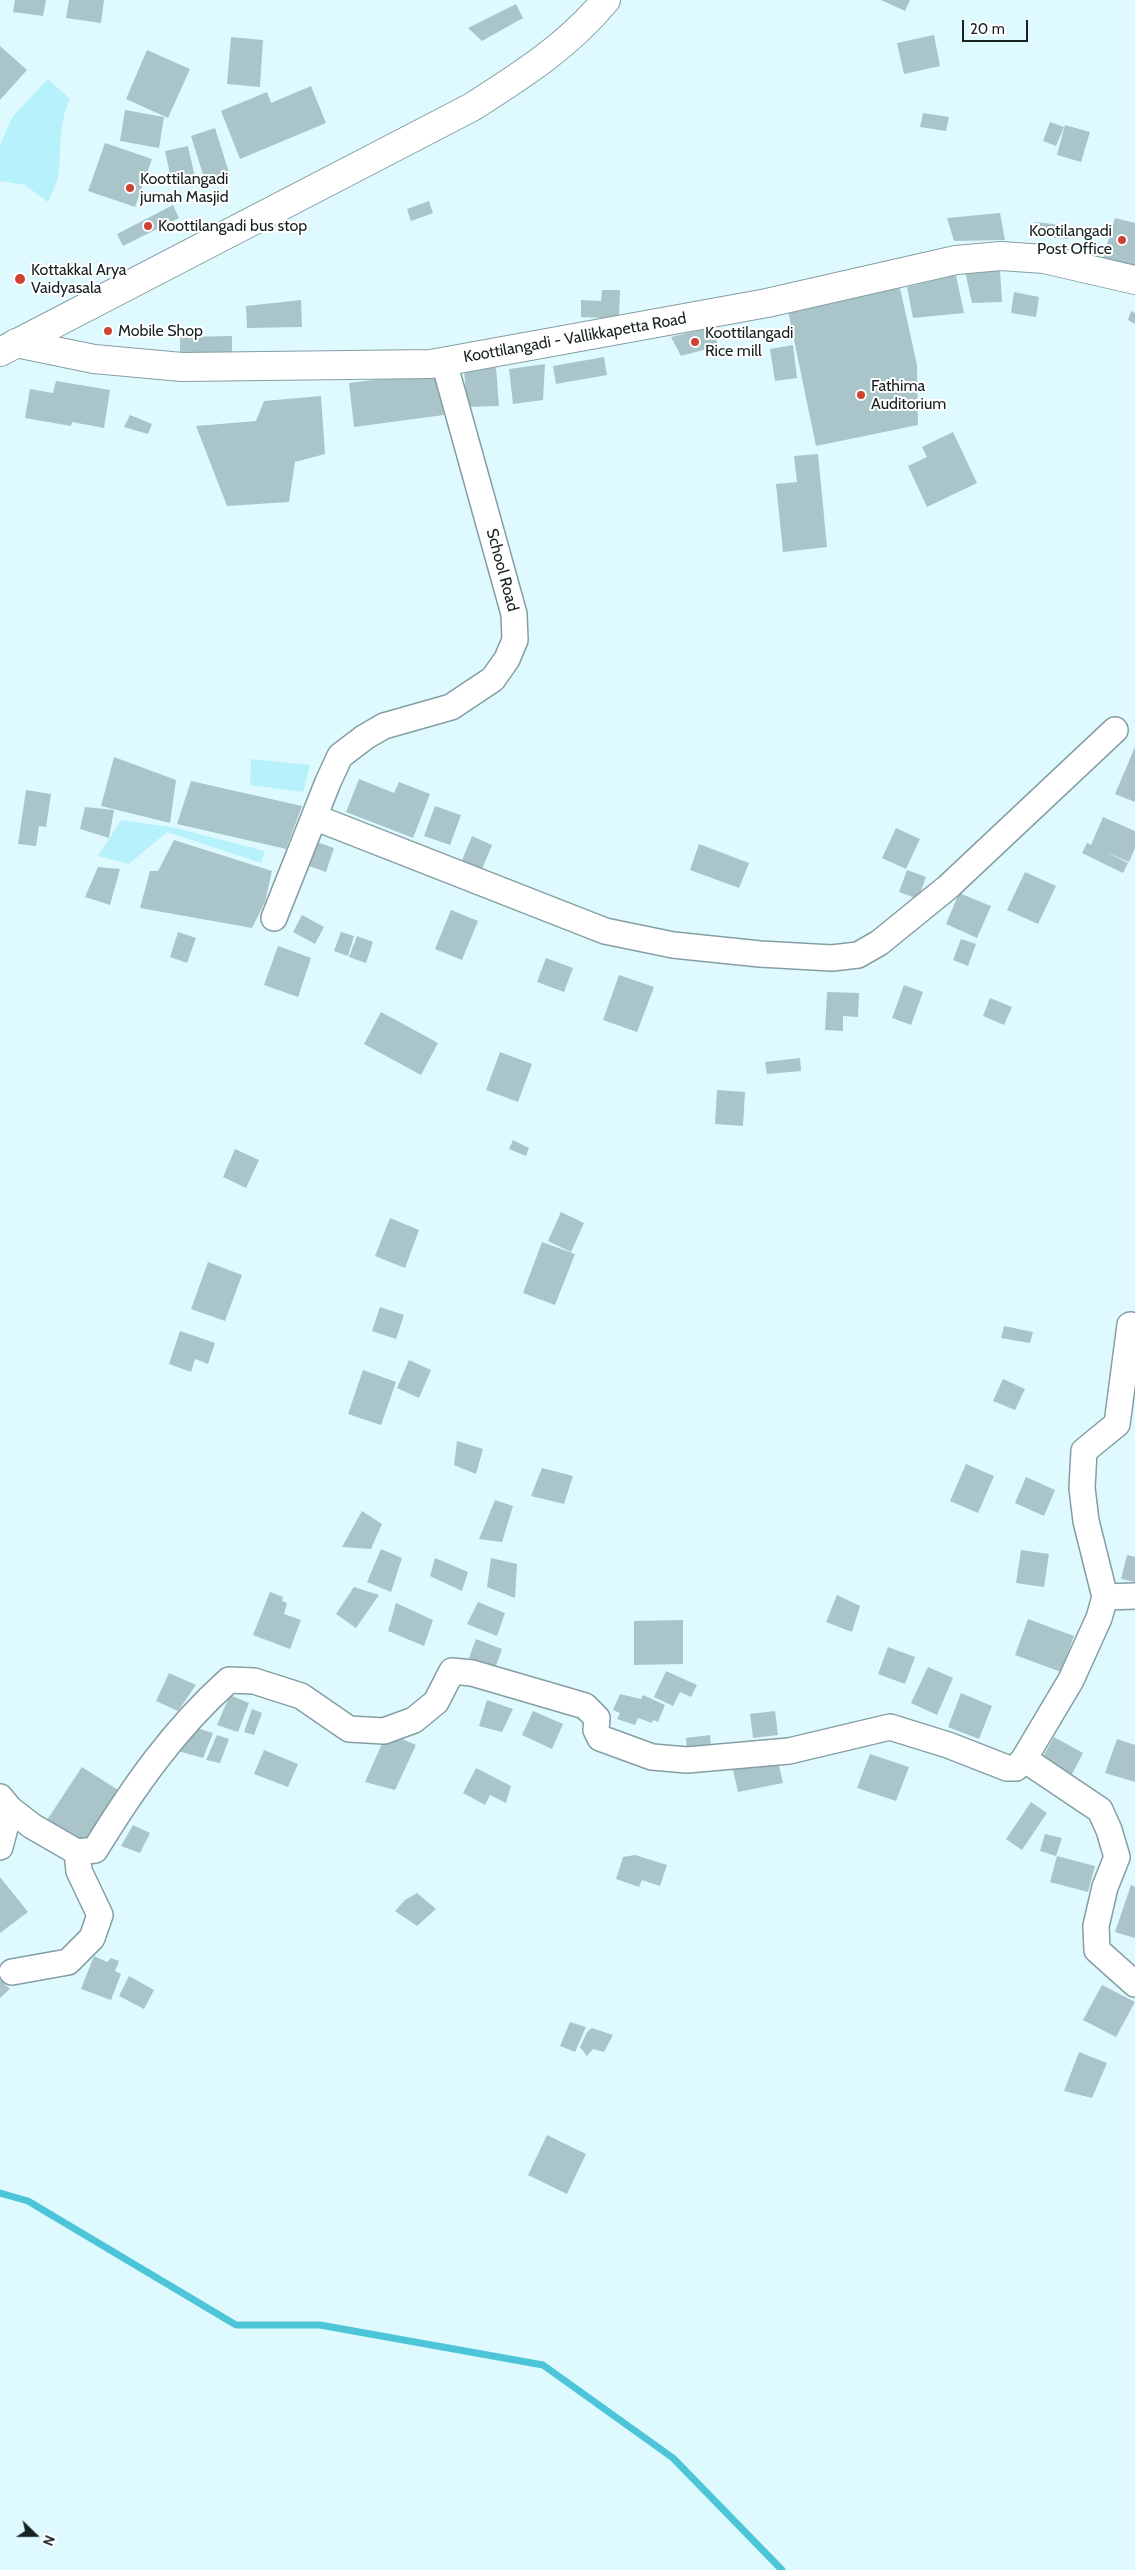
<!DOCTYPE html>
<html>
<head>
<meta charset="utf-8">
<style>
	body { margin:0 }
	#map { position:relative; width:1135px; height:2570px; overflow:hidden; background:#defaff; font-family:Cabin,sans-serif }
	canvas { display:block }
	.north { position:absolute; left:10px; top:2510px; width:50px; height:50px; -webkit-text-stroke:4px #fff; paint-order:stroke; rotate:112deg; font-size:14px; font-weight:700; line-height:20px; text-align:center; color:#172122 }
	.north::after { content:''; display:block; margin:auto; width:18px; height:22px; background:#172122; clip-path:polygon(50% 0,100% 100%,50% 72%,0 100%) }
	.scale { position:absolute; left:962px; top:20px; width:66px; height:22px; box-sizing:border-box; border:2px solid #172122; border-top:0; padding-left:6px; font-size:15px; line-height:18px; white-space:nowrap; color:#172122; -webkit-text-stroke:4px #fff; paint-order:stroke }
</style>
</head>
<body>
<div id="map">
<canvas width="1135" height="2570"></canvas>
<div class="north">N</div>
<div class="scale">20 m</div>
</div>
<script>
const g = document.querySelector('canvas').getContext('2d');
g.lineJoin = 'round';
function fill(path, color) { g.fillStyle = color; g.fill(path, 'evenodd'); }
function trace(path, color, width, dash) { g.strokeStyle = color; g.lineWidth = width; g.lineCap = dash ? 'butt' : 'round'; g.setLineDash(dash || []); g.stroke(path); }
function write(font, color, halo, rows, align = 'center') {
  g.font = font + ' Cabin,sans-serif'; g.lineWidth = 4; g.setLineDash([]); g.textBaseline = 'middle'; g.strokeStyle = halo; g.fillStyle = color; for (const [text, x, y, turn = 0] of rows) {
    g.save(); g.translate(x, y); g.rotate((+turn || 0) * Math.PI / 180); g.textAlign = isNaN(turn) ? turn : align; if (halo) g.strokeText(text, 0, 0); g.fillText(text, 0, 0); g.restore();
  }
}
const green = new Path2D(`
	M48,79l22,20c-12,24 -8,51 -12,77 -1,9 -7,18 -10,26l-23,-17 -25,-4v-36l13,-29z
	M251,759l59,6 -7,27 -53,-7z
	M121,820l55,8 89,23 -4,12 -94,-31 -38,32 -31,-8z`);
const stream = new Path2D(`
	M0,2193l28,8 208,124h84l223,40 130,93 109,112`);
const building = new Path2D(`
	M15,0h31l-3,16 -30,-4z
	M69,0h35l-3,23 -35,-5z
	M881,0h29l-5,11z
	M516,4l7,14 -41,23 -14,-13z
	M934,35l6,31 -36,8 -7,-31z
	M231,37l32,3 -3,47 -33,-3z
	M0,46l27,24 -27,30z
	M147,50l43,19 -22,49 -42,-19z
	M311,86l15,37 -86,36 -19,-48 46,-19 4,11z
	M125,110l39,7 -5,31 -39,-7z
	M923,113l26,4 -3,14 -26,-4z
	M1050,122l14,5 -8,19 -13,-5z
	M1065,125l25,7 -9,30 -24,-7z
	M215,128l15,48 -24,8 -15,-48z
	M105,143l47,16 -17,48 -47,-16z
	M188,146l7,32 -23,5 -7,-32z
	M429,201l4,12 -22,8 -4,-12z
	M173,205l6,13 -56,28 -6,-12z
	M1000,213l5,27 -51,1 -7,-23z
	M1115,218l20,5v43l-32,-8z
	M1035,222l35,4 -2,13 -35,-3z
	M1000,270l2,32 -30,1 -7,-32z
	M956,275l8,38 -51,5 -6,-31z
	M900,288l17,77 1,60 -102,21 -28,-135 44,-15z
	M602,290h18l-1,29 -38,-2v-17l20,1z
	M1014,292l25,5 -3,20 -25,-4z
	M301,300l1,27 -55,1 -1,-22z
	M1131,311l4,2v11l-7,-4z
	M713,327l5,19 -37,10 -10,-19z
	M232,336v22l-52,1v-22z
	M793,345l4,33 -22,3 -5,-32z
	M604,357l3,18 -51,9 -3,-18z
	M545,364l-2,36 -30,4 -4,-35z
	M496,367l3,39 -32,1 -3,-38z
	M438,372l6,43 -90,12 -5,-44z
	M56,381l54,9 -6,38 -32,-6 -1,4 -46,-8 5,-29 23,4z
	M321,396l4,58 -30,8 -6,40 -62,4 -31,-80 60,-5 8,-20z
	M130,415l22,9 -4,10 -24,-7z
	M953,432l24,51 -50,24 -19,-41 19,-9 -5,-10z
	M818,454l9,93 -44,5 -7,-68 21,-2 -3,-26z
	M1135,747v55l-20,-8z
	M114,757l62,23 -6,43 -69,-17z
	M359,779l35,14 5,-11 31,12 -17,44 -67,-26z
	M191,781l111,25 -16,43 -109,-25z
	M26,790l25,4 -5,33 -7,-1 -3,20 -18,-2z
	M435,806l26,9 -11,30 -26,-9z
	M85,807l29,3 -5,28 -29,-9z
	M1103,817l32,14v17l-6,14 -23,-10 22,11 -5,10 -41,-20 5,-10 4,2z
	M896,828l24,11 -14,30 -24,-11z
	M472,836l20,9 -14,34 -20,-9z
	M174,840l98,31 -7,31 -13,26 -112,-20 10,-37h8z
	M317,842l17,6 -8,24 -17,-6z
	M699,844l50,19 -10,25 -49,-18z
	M98,867l22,2 -10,36 -25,-8z
	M907,870l19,7 -8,22 -19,-7z
	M1025,872l31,14 -18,38 -31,-14z
	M959,893l32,13 -14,32 -31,-14z
	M451,910l27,11 -16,39 -27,-11z
	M302,915l22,12 -9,17 -22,-12z
	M178,932l18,6 -9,25 -17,-6z
	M341,932l13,4 -6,20 -14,-5z
	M357,936l16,6 -7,21 -17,-6z
	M961,939l15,5 -8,22 -15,-6z
	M278,946l33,12 -13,39 -34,-12z
	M546,958l27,10 -9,24 -27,-10z
	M619,975l35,12 -17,45 -34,-12z
	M904,985l19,7 -12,33 -19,-7z
	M827,992l32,1 -1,24 -15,-1v15l-18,-1z
	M990,998l22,9 -8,18 -21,-9z
	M381,1012l57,31 -17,32 -57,-31z
	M500,1052l32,12 -14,38 -32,-12z
	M800,1058l1,13 -34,3 -2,-12z
	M717,1090l28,2 -2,34 -28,-2z
	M513,1140l16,8 -3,8 -17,-7z
	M235,1149l24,11 -13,28 -23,-11z
	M561,1212l23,11 -13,29 -23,-11z
	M390,1218l29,12 -14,38 -30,-12z
	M542,1242l33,12 -20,51 -32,-12z
	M208,1262l34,13 -17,46 -34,-12z
	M380,1307l24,8 -8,24 -24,-8z
	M1004,1326l29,6 -3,11 -29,-5z
	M180,1331l35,12 -7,21 -13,-5 -4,13 -22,-8z
	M409,1360l22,10 -12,28 -22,-10z
	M363,1370l33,12 -15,43 -33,-11z
	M1003,1379l22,10 -10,21 -22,-9z
	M457,1441l26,8 -7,25 -22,-9z
	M966,1464l28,12 -16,37 -28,-12z
	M542,1468l31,8 -9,28 -33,-8z
	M1026,1477l29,13 -11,26 -29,-13z
	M495,1500l18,6 -11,36 -23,-3z
	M362,1511l20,13 -11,25 -29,-2z
	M381,1549l21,9 -11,34 -24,-10z
	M1021,1550l28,4 -5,33 -28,-4z
	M1127,1555l8,2v25l-14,-3z
	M435,1558l33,14 -6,19 -32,-15z
	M491,1558l26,6 -2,34 -28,-11z
	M354,1587l25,8 -23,33 -20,-14z
	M270,1592l13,5 -1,4 5,2 -3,11 17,6 -11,29 -37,-14z
	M837,1595l23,11 -8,26 -26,-10z
	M478,1602l27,11 -8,23 -30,-12z
	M396,1603l37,17 -9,26 -36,-15z
	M1028,1619l46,17 -13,36 -46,-17z
	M683,1620v44l-49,1v-44z
	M476,1639l26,10 -7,20 -26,-11z
	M888,1647l27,10 -10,27 -27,-10z
	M928,1667l25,11 -16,37 -26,-12z
	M666,1671l31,14 -6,12 -11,-5 -7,14 -19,-9z
	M169,1673l27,12 -18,26 -22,-10z
	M961,1693l31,13 -13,33 -31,-12z
	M620,1694l21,5 2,-4 22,10 -7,17 -5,-2 -1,3 -14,-5 -3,7 -18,-6 3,-6 -7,-3z
	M230,1695l19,8 -11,29 -21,-7z
	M487,1700l26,9 -11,23 -23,-6z
	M252,1709l10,4 -8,22 -10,-3z
	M533,1711l30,13 -11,25 -30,-14z
	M775,1711l3,24 -25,3 -3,-24z
	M191,1726l22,7 -10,25 -25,-7z
	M217,1735l12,4 -9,24 -14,-3z
	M393,1735l23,10 -21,45 -30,-8 19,-43z
	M710,1735l1,14 -24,2 -1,-13z
	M1054,1737l29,16 -14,27 -30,-16z
	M1117,1739l18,6v37l-30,-9z
	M264,1750l34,14 -10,23 -34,-13z
	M870,1754l39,13 -13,34 -39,-13z
	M778,1761l5,22 -45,9 -5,-22z
	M82,1767l41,26 -41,50 -35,-23z
	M476,1768l35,18 -5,17 -16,-8 -5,10 -22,-12z
	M1031,1802l16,11 -25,37 -16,-11z
	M133,1825l17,8 -10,20 -19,-7z
	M1045,1834l17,4 -6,18 -16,-5z
	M635,1855l32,10 -7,21 -18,-6 -3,7 -23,-8 7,-22z
	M1057,1856l38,10 -7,26 -38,-10z
	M0,1877l28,35 -28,21z
	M1131,1885l4,2v51l-20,-6z
	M417,1893l19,16 -19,17 -22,-15 10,-11z
	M94,1956l13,6 4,-4 8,3 -4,10 6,3 -10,26 -30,-11z
	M129,1976l25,14 -10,19 -25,-13z
	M0,1980l10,9 -10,9z
	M1102,1985l33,17 -19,35 -33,-17z
	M570,2022l16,5 -11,25 -15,-6z
	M592,2028l21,7 -9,17 -11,-3 -6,7 -7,-9 7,-15z
	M1079,2052l28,11 -15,35 -28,-7z
	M547,2135l39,19 -19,40 -39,-19z`);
const minor = new Path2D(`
	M314,817l291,114 68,14 87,9 72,4 26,-3 21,-12 69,-56 167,-157
	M274,918l54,-136 12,-26 25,-19 19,-11 67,-19 42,-28 14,-20 8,-19 -1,-26 -70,-252
	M1105,1597l30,-1
	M1024,1759l76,51 9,20 8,27 -12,30 -9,39 1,24 38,34
	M0,1797l10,12 22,17 45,26 18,-2c38,-62 79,-121 134,-170l25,1 47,15 48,33 35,2 30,-11 22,-18 16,-31 20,2 113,33 12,12 -1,12 4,8 52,19 35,3 102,-9 101,-24 58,18 59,23h9l8,-9 47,-79 28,-62 6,-21 -19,-76 -4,-33 2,-37 33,-27 13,-99
	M0,1847l10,-38
	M12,1972l56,-10 24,-24 8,-23 -21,-44 -2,-19`);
const secondary = new Path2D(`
	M16,343l78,16 88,8 249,-3 336,-61 189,-43 45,-4 43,3 91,21`);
const trunk = new Path2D(`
	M0,352l472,-245c50,-32 96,-61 134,-107`);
const markers = [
	[130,188,5,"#d04333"],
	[148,226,5,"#d04333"],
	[1122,240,5,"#d04333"],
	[20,279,6,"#d04333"],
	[108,331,5,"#d04333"],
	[695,342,5,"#d04333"],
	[861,395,5,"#d04333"]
];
const poiNames = [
	["Koottilangadi",140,179],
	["jumah Masjid",140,197],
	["Koottilangadi bus stop",158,226],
	["Kootilangadi",1112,231,"right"],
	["Post Office",1112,249,"right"],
	["Kottakkal Arya",31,270],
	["Vaidyasala",31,288],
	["Mobile Shop",118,331],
	["Koottilangadi",705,333],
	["Rice mill",705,351],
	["Fathima",871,386],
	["Auditorium",871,404]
];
const streetNames = [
	["Koottilangadi - Vallikkapetta Road",575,338,-10],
	["School Road",502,570,75]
];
fill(green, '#b7f1fb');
trace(stream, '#4dc5d8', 7);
fill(building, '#aac5ca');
trace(minor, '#859ea3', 28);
trace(secondary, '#859ea3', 30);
trace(trunk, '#859ea3', 30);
trace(minor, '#fff', 25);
trace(secondary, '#fff', 28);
trace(trunk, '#fff', 28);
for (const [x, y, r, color] of markers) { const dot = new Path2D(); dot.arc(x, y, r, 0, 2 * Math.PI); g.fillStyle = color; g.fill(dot); trace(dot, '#fff', 2); }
write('16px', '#172122', '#fff', poiNames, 'left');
write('16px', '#172122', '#fff', streetNames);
</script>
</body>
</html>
